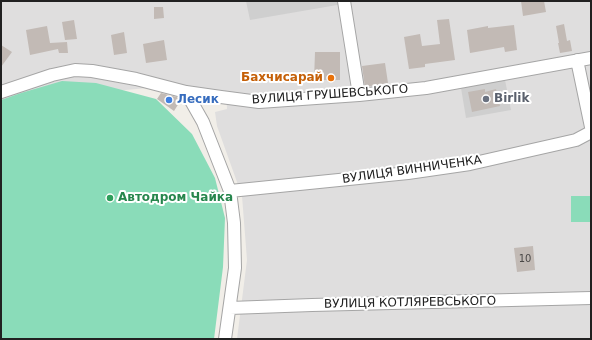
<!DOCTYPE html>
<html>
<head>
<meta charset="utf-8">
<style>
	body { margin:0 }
	#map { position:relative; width:592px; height:340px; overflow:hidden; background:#f1eee8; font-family:"DejaVu Sans",sans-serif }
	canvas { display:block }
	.frame { position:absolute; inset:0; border:2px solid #212121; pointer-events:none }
</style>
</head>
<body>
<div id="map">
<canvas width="592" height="340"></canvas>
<div class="frame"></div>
</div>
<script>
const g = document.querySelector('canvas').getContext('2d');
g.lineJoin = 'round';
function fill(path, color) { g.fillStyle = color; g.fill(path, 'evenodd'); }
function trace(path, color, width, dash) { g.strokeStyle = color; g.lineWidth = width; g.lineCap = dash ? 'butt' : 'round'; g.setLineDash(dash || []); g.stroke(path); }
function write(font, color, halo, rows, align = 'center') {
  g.font = font + ' "DejaVu Sans",sans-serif'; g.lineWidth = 4; g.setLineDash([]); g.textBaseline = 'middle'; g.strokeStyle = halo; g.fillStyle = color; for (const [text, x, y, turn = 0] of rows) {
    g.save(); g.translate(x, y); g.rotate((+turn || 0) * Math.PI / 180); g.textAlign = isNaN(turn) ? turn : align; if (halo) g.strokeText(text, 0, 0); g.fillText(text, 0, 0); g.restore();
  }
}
const residential = new Path2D(`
	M1,1h590v338h-354l10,-79 -5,-64 -25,-70 -2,-14 12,-3 -1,-18 -69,-4 -156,15z`);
const religious = new Path2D(`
	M246,1h96l1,3 -93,16z
	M505,80l6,30 -45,8 -5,-30z`);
const pitch = new Path2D(`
	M62,81l34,2 60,16 36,35 23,44 10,40 -2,49 -9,72h-213v-239l20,-7z
	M571,196h20v26h-20z`);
const building = new Path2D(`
	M521,1h23l2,11 -23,4z
	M154,7h9l1,11 -10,1z
	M449,19l6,41 -30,4v3l-16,2 -5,-32 16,-3 2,12 18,-2 -3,-24z
	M74,20l3,19 -12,1 -3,-18z
	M564,24l3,17 3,-1 2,11 -12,2 -2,-10h1l-3,-17z
	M514,25l3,25 -12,2 -1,-5 -34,6 -3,-23 21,-4v2z
	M47,26l3,17 17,-1 1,11h-9l-1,-4 -28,6 -4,-25z
	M124,32l3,21 -13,2 -3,-20z
	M164,40l3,20 -21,3 -3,-19z
	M1,45l11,7 -11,15z
	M315,52h25v28h-26z
	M385,63l3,20 -23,4 -3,-21z
	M485,89v3l11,-3 4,17 -28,6 -4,-20z
	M161,93l16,4 4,3 -7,11 -17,-12z
	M533,246l2,24 -18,2 -3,-24z`);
const minor = new Path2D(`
	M344,1l15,94
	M577,60l14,67
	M1,92l51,-17 23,-5 17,1 44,8 50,13 35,5 38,5 100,-7 67,-7 165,-30
	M186,92l17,30 27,69 4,32 1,45 -10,71
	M230,191l178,-18 62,-9 106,-24 15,-8
	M230,308l82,-3 279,-7`);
const markers = [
	[331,78,4,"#e8710a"],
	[486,99,4,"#6b7280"],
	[169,100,4,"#3f7fe0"],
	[110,198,4,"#2e9e5b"]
];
const numberNames = [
	["10",525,259]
];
const foodNames = [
	["Бахчисарай",323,78]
];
const streetNames = [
	["ВУЛИЦЯ ГРУШЕВСЬКОГО",330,95,-4],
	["ВУЛИЦЯ ВИННИЧЕНКА",412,170,-8],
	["ВУЛИЦЯ КОТЛЯРЕВСЬКОГО",410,303,-1]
];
const worshipNames = [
	["Birlik",494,99]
];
const shopNames = [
	["Лесик",177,100]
];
const leisureNames = [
	["Автодром Чайка",118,198]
];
fill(residential, '#dfdede');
fill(religious, '#cfcfcf');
fill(pitch, '#8adcb9');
fill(building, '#c2bab5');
trace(minor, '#a5a5a5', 14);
trace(minor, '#fff', 12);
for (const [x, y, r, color] of markers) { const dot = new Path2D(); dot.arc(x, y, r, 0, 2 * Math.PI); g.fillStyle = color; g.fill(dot); trace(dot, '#fff', 1.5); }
write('10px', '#494746', null, numberNames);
write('bold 12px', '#c56008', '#fff', foodNames, 'right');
write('12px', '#212121', '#fff', streetNames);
write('bold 12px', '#5b616d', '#fff', worshipNames, 'left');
write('bold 12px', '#366cbe', '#fff', shopNames, 'left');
write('bold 12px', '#27864d', '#fff', leisureNames, 'left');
</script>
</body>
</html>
